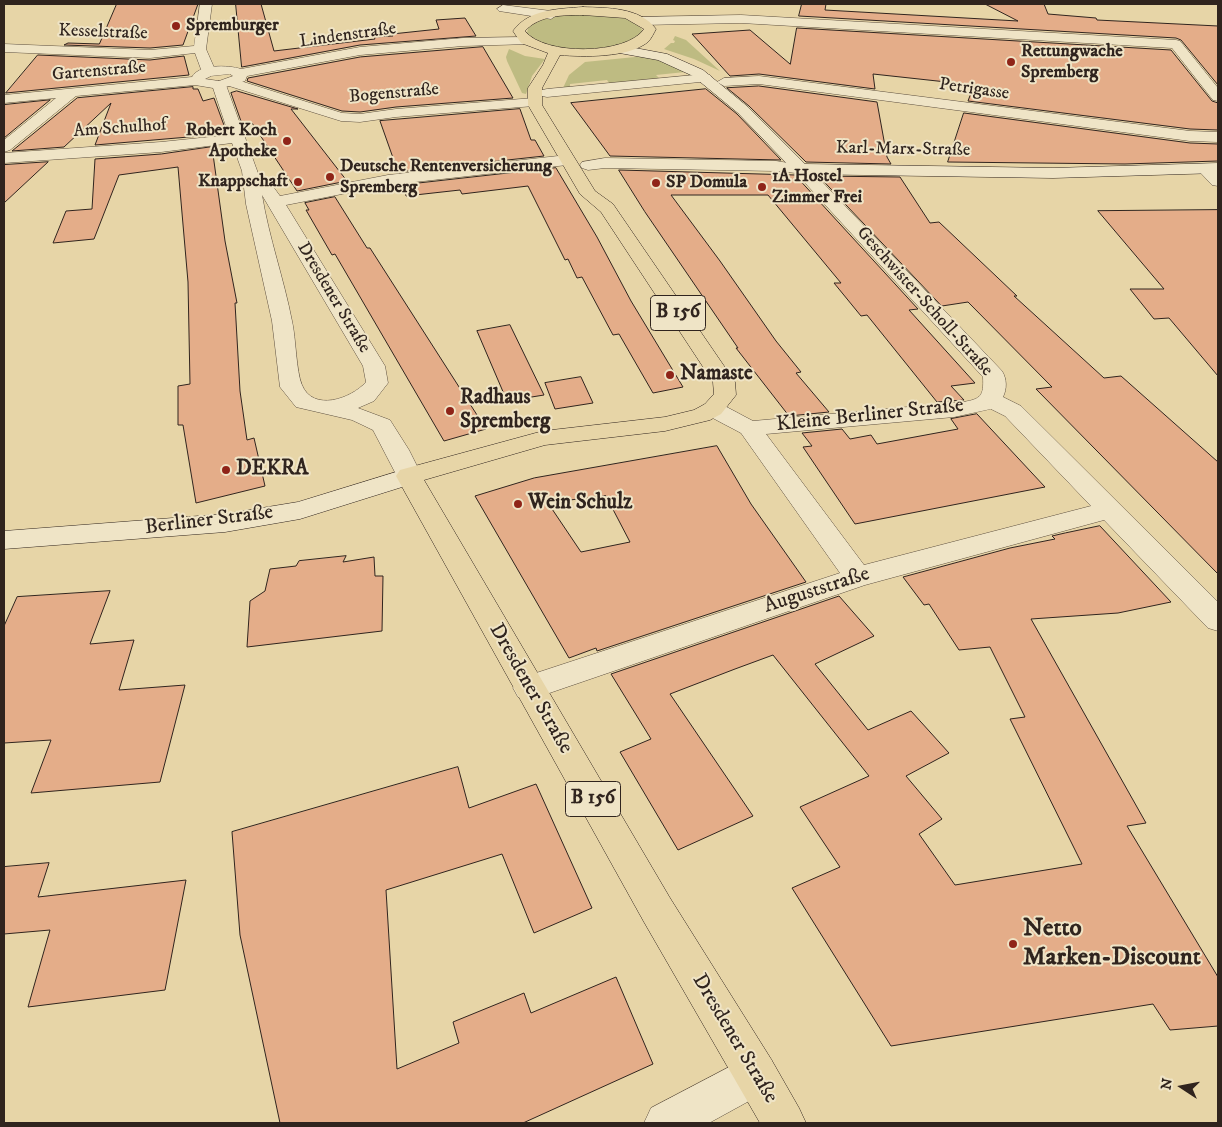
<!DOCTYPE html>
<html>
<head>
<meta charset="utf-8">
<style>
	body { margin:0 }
	#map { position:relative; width:1222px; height:1127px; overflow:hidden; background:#e7d5a7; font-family:"IM FELL DW Pica",serif }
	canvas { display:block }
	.frame { position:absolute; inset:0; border:5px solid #30241e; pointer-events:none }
	.north { position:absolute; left:1157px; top:1062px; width:50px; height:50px; -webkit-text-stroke:4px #efe4c6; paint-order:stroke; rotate:281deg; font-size:14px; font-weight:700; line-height:20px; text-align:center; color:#30241e }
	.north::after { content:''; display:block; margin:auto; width:18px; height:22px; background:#30241e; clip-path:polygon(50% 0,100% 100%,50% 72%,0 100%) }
</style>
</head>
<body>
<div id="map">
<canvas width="1222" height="1127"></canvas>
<div class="frame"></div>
<div class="north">N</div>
</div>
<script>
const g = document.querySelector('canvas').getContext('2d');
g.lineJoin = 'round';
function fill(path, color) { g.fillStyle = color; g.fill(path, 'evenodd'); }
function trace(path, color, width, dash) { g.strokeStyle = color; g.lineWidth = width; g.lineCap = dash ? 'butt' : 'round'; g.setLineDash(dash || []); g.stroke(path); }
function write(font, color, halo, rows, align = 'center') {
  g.font = font + ' "IM FELL DW Pica",serif'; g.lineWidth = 4; g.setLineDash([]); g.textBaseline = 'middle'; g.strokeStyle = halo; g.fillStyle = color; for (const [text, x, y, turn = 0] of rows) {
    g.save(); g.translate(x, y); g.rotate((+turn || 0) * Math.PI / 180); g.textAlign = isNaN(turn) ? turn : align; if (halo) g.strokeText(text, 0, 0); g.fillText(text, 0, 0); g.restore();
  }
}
const green = new Path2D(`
	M579,13c21,2 47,0 63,16l-1,6c-25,20 -90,21 -114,-2l1,-5c14,-12 33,-13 51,-15z
	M675,36l11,4 34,31 -26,-12 -30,-10 7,-6h3l1,-2 -2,-1z
	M509,49l16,7 20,3 -13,17 -6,18 -4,-1 -15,-32 -1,-4z
	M645,56l14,4 34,15 -3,1 -5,-4 -29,3 4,4 -50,5 -3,-4 -37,4v4h-7l6,-13 16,-13z`);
const building = new Path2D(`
	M117,4h81l-15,41 -33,3 -86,-3 4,-2 31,1z
	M236,4h25l13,47 101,-12 -1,-2 19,-1 -1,-2 47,-5 -3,-9 29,-2 11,18 -116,9 -118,22z
	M802,4h24l-1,6 193,11 -33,-17h59l4,10 48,4 1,2 121,6v59l-37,-45 -5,-2 -377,-22z
	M797,28l374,22 41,51 6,2v27l-28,-1 -222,-28 6,-16 -101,-11 2,15 -116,-15 -29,2 -38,-42 58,-4 40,34z
	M483,47l30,51 -117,9 -36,5 -18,-1 -95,-30 1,-3 112,-21z
	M38,55l112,5 34,-4 5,19 -183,18z
	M759,86l118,16 10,55 4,7 -85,-2 -57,-56 -22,-18z
	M193,87v2h5l5,12 11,-3 11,30 -14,2 1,5 -117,10 16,-42 -47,44 -52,4 65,-53z
	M706,89l31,25 44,46 -171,-4 -39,-53z
	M237,91l61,18h-7l56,72 -50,10 -45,-68 -10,1 -11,-31z
	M50,100l-46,38v-33z
	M520,109l11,31h4l9,16 -146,16 -18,-51z
	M964,113l226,30 28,1v17l-93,3 -177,-2z
	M212,147l13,94 12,62h-2l5,88 7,49 7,-2 11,48 -69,17 -13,-78h-5v-39l12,-2 -2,-102 -10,-115 -59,8 -25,64 -41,4 13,-32 26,-2 3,-50 66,-5z
	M48,162l-44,41v-38z
	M556,168l41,69 34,64 52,86 -30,6 -34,-59 -6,1 -31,-58 -5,1 -9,-19 -3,1 -37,-74 -66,8 -2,-4 -54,6 -2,-11z
	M619,170l176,5 123,134 -9,1 66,73 -24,3 13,14 -27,2 -70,-87 -6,1 -27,-33h7l-73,-88h-97l49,66 56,80 25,31 -5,1 33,39 -40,4 -53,-68h2l-93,-136z
	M819,176l81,1 30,46 9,-1 78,74h-3l90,82 17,-2 97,86v112l-182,-185 16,-2 -84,-85 -26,4z
	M335,197l32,51h3l116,181 -42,12 -109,-187 -3,1 -26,-45h3l-4,-7z
	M1218,210v166l-49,-58 -15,1 -24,-30h34l-66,-78z
	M510,325l34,70 -37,6 -30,-70z
	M581,377l12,26 -38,6 -10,-26z
	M977,414l68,73 -190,37 -52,-77 9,-1 -10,-13 40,-4 8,10 21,-4 6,9 81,-15 -7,-10z
	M717,446l34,58 55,78 -209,69 -1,-3 -27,10 -94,-162 59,-18zM606,496l24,46 -49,10 -33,-49z
	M1100,526l71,76 -53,11 -87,6 115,204 -19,3 91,151v49l-48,4 -17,-26 -262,42 -99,-158 48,-21 -40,-60 69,-31 -96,-121 -38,14 -65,25 83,122 -75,34 -58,-98 31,-13 -40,-65 228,-78 35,40 -59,28 53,66 43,-19 38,42 -43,23 36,43 -23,15 36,51 127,-21 -72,-145 15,-2 -35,-70 -31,3 -30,-46 -5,1 -21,-28 107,-29 45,-9 -3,-3 13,-3z
	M346,556l-3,6 31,-5 1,19h8l-1,55 -135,16 3,-46 15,-10 5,-22 26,-3 3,-5z
	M110,591l-20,53 44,-4 -15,50 66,-5 -25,97 -129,11 20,-53 -47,3v-117l13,-29z
	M458,767l11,41 67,-24 56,124 -58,25 -32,-79 -116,36 11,179 62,-26 -6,-21 71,-29 7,20 85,-36 37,87 -130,59h-243l-40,-188 -8,-103z
	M49,863l-11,34 148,-17 -21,110 -137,17 22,-77 -46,4v-67z`);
const minor = new Path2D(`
	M200,4h12l-6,45 10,23 -7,4 -7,-4 -7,-19 -45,5 -146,-6v-8l146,6 44,-4z
	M503,5l48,6 6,4 -6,4 -52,-8 -2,-2z
	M741,15l435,25 4,1 38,47v13l-5,-1 -41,-52 -431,-25 -100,2 -6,-4 6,-4z
	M705,74l5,1 2,3 -2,3 -163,16 -5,-1 -2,-3 2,-3 5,-1z
	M759,76l431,55 28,1v10l-28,-1 -431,-57 -35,2 -7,-4 7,-4z
	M231,78l111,35 18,1 36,-5 138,-11 5,1 2,3 -2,3 -5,1 -138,11 -36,5 -19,-1 -115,-36 -2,-3 2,-3z
	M219,81l7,4 33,91 7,1 14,19 108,-21 179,-20 6,2 2,3 -2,3 -6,2 -179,20 -102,20 99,161 3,17 -14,18 -16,7 32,12 19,30 13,26 -4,6 -9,2 -9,-2 -27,-52 -21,-10 -56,-13 -16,-20 -8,-66 -26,-117 -4,-33 -10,-28 -71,9 -157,11v-10l157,-11 68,-7 -17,-50zM262,195l101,171 3,16c-15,17 -53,30 -64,3 -6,-14 -6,-47 -10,-64 -8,-42 -23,-83 -30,-126z
	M605,158l171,3 31,5 195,205c5,8 5,18 1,26l18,9 197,196v29l-10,-3 -104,-108 -239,65 -336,115 -11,-3 -5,-9 5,-9 322,-106 -99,-140 -36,-19 -4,-5 4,-5 8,-2 8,2 32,17 210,-19c18,-3 21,-6 20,-25l-187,-204 -20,-2 -171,-3 -17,2 -6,-2 -2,-3 2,-3zM991,409l14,7 86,90 -227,59 -98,-131 188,-17z
	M1205,164l6,2 7,6v14l-6,-1 -15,-16 2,-3z
	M756,1053l15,6 6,15 -6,15 -62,34h-65l7,-15z`);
const tertiary = new Path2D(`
	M526,37l6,4 -2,3 -67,2 -103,9 -113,21 -2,5 -26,8 -24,-4 -119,11 -66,54 -6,2v-12l52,-42 -52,5v-8l188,-18c7,-13 36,-12 49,-8l119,-22 103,-9zM230,74l3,2 -14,5 -14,-2 6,-3z`);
const secondary = new Path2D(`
	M619,45l48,9 36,16 45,37 57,57 248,4 165,-5v10l-165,5 -252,-4 -6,-2 -57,-59 -45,-37 -35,-16 -44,-8 -1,-3 1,-3z
	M409,468l9,2 4,6 -4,6 -118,37 -75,13 -221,17v-18l221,-17 73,-12z`);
const primary = new Path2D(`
	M583,7c24,1 57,0 73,22 -2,4 -5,10 -8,13 -20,16 -65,15 -88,13l-18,33v17l53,86 18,13 122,178 1,13 -15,19 -11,6 -45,11 -120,14 -121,35 246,418 101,161 28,49 7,15h-46l-116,-201 -248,-446 4,-6 143,-39 122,-14 29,-7 11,-6 9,-10 -1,-12 -112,-170 -21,-18 -52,-89v-17l15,-23 5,-12 -27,-10 -8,-12c16,-22 45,-22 70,-24zM583,15l42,3 19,11c-17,26 -100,27 -119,2 14,-16 39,-16 58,-16z`);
const markers = [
	[176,26,5,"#8f2418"],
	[1011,62,5,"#8f2418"],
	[287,141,5,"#8f2418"],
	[330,177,5,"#8f2418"],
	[298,182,5,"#8f2418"],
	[656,183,5,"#8f2418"],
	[762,187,5,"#8f2418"],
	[670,375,5,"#8f2418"],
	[450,411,5,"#8f2418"],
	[226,470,5,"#8f2418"],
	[518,504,5,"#8f2418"],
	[1013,944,5,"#8f2418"]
];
const farPoinames = [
	["Spremburger",186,26],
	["Rettungwache",1021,52],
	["Spremberg",1021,73],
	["Robert Koch",277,131,"right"],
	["Apotheke",277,152,"right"],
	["Deutsche Rentenversicherung",340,167],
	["Spremberg",340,188],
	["1A Hostel",772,177],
	["Zimmer Frei",772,198],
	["Knappschaft",288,182,"right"],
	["SP Domula",666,183]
];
const farStreetnames = [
	["Kesselstraße",103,33,2],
	["Lindenstraße",348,36,-8],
	["Gartenstraße",99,72,-5],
	["Petrigasse",974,90,8],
	["Bogenstraße",394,94,-5],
	["Am Schulhof",120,129,-4],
	["Karl-Marx-Straße",903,150,1],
	["Dresdener Straße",333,298,59],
	["Geschwister-Scholl-Straße",924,302,48]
];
const shields = [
	[678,313,55],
	[593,799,55]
];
const shieldNames = [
	["B 156",678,313],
	["B 156",593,799]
];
const poiNames = [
	["Namaste",680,375],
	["Radhaus",460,399],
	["Spremberg",460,423],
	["DEKRA",236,470],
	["Wein Schulz",528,504]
];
const streetNames = [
	["Kleine Berliner Straße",870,416,-6],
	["Berliner Straße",209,521,-7],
	["Auguststraße",817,591,-18],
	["Dresdener Straße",530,689,60],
	["Dresdener Straße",734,1039,59]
];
const nearPoinames = [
	["Netto",1023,930],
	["Marken-Discount",1023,959]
];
fill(green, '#bebb82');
fill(building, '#e4ad89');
trace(building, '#30241e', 1);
trace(minor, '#5e5040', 1);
trace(tertiary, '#5e5040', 1);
trace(secondary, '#30241e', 1);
trace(primary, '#30241e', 1);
fill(minor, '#efe4c6');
fill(tertiary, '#efe4c6');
fill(secondary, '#efe4c6');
fill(primary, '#e7d5a7');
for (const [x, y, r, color] of markers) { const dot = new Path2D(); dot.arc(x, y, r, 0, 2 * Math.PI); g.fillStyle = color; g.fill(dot); trace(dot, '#efe4c6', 2); }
write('bold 18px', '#30241e', '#efe4c6', farPoinames, 'left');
write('18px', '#30241e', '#efe4c6', farStreetnames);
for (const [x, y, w] of shields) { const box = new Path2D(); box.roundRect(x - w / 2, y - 17.5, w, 35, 4); g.fillStyle = '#efe4c6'; g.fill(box); trace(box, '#30241e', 1); }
write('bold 20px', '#30241e', null, shieldNames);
write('bold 21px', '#30241e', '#efe4c6', poiNames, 'left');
write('21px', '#30241e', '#efe4c6', streetNames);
write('bold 25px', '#30241e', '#efe4c6', nearPoinames, 'left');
</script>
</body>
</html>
